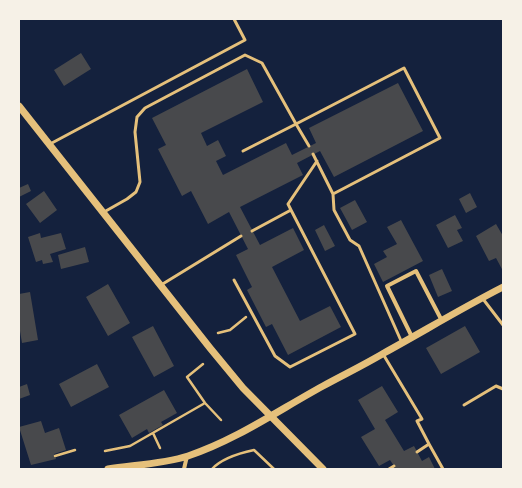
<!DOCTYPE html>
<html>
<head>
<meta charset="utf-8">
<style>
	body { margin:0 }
	#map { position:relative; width:522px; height:488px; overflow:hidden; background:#14213d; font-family:"Nunito Sans",sans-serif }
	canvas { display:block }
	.frame { position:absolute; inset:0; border:20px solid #f6f1e7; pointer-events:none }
</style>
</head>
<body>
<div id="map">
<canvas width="522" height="488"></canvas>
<div class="frame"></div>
</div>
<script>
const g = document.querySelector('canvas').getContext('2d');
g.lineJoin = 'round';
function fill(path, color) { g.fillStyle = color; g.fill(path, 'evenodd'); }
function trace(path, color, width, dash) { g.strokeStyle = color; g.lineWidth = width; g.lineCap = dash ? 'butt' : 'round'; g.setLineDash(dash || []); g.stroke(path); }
const building = new Path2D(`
	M81,53l10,16 -27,17 -10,-16z
	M247,69l16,33 -62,31 6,13 11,-6 8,16 -10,5 7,14 63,-32 6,12 24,-12 -7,-15 89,-45 25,48 -89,46 -14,-26 -23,12 6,12 -63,32 20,38 33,-17 11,22 -32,17 28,54 30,-15 11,21 -53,28 -16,-31 -6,3 -19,-37 5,-3 -16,-32 12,-6 -19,-37 -21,12 -17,-33 -9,5 -24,-47 8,-4 -14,-27z
	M28,184l3,7 -12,6v-9z
	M44,191l13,19 -17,13 -14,-19z
	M470,193l7,14 -11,6 -7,-14z
	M355,200l12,22 -15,8 -12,-22z
	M455,215l7,13 -5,2 6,11 -15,7 -12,-23z
	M401,220l22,41 -40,21 -9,-18 13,-7 -4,-6 14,-7 -10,-17z
	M496,224l7,12v35l-7,-13 -7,3 -13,-25z
	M324,225l11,21 -10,5 -10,-21z
	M40,233l1,5 20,-5 5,16 -16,5 3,8 -10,2 -1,-4 -6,2 -8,-25z
	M85,247l4,15 -28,7 -3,-14z
	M442,269l10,22 -14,6 -9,-22z
	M108,284l22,39 -22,13 -22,-39z
	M30,292l8,48 -16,3 -3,-18v-31z
	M153,326l21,40 -20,11 -22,-40z
	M465,326l15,26 -39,22 -15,-26z
	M97,364l12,23 -38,20 -12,-23z
	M27,384l3,11 -11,4v-12z
	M382,386l16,26 -13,8 19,31 10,-5 8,15 7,-4 6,12h-39l-6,-9 -11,6 -18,-29 14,-8 -17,-29z
	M164,390l13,23 -16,9 2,3 -14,8 -2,-4 -15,9 -13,-23z
	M41,421l4,12 14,-5 7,22 -12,4 2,5 -25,6 -12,-38z`);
const path = new Path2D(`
	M218,333l12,-3 16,-13
	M203,364l-16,13 18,26 16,17
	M153,433l7,15
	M105,451l25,-5 75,-43
	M55,456l20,-6
	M212,469c10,-11 28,-16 42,-19l20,19`);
const service = new Path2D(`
	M50,144l195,-104 -11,-21
	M243,151l53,-27 13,22
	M313,154l20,40
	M291,210l-3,-6 29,-43
	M104,212l23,-13 9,-7 4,-10 -5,-50 2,-15 8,-9 100,-53 17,8 34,61 108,-56 36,70 -107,56 1,16 16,30 9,6 43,97
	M234,280l41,76 15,11 65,-33 -64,-124 -39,21
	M161,285l80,-49
	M483,299l20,26
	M383,354l39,65 -5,2 12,23
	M464,405l32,-19 7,3
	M417,452l12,-8 14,25
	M389,469l5,-3`);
const minor = new Path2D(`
	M412,337l-25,-51 29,-15 25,48
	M184,469l3,-13`);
const tertiary = new Path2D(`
	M19,106l191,242 33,40 80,81
	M108,469c26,-4 55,-5 80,-13 48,-16 91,-46 135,-70 20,-11 41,-21 61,-33 40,-22 78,-45 119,-66`);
fill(building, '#48494c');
trace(path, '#e5c07b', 2.5);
trace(service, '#e5c07b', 3);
trace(minor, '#e5c07b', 4);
trace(tertiary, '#e5c07b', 7);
</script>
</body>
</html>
